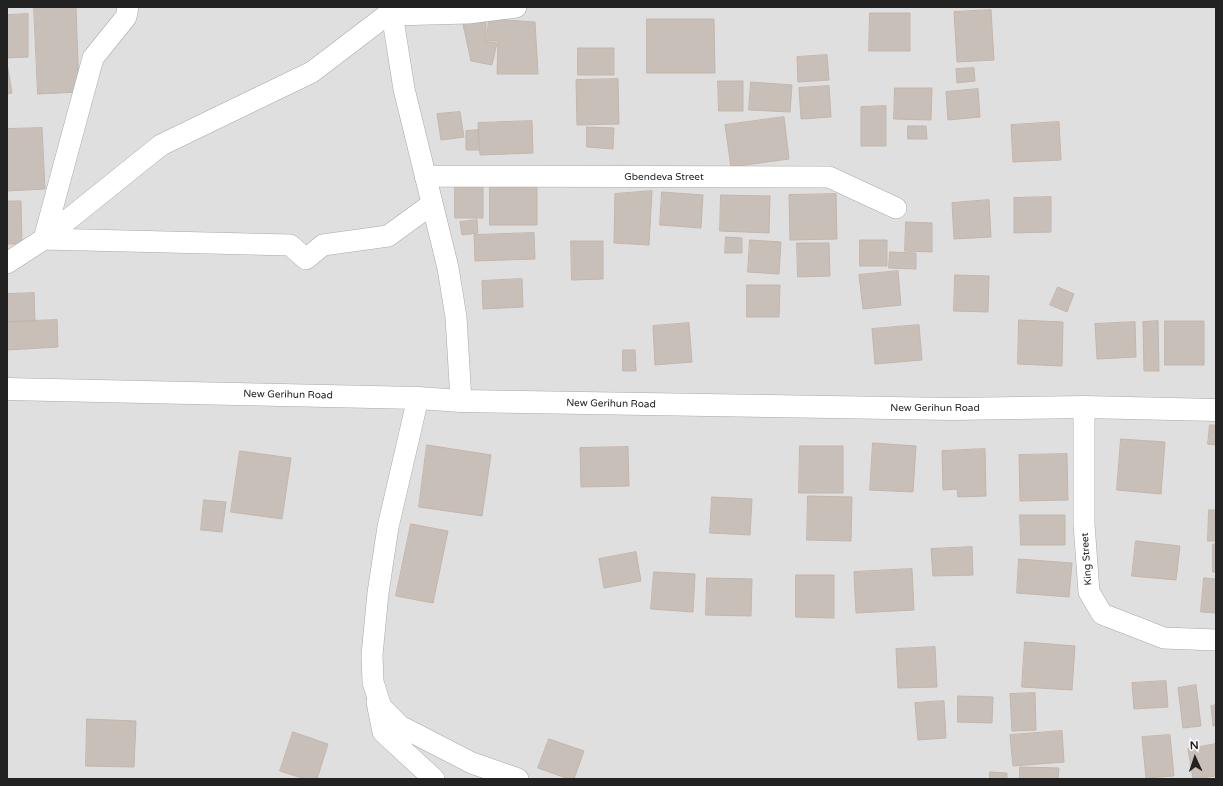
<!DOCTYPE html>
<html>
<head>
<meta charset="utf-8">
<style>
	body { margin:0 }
	#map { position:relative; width:1223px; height:786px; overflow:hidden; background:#f2efe9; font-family:"Varela Round",sans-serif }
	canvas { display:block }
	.frame { position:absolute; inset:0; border:8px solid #222; pointer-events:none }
	.north { position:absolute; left:1175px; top:738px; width:40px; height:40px; -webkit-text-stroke:3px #fff; paint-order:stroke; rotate:357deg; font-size:11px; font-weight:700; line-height:16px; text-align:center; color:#222 }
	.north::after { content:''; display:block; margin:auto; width:14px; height:18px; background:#222; clip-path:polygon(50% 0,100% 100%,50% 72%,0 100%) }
</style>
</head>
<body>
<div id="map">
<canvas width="1223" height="786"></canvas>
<div class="frame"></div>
<div class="north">N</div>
</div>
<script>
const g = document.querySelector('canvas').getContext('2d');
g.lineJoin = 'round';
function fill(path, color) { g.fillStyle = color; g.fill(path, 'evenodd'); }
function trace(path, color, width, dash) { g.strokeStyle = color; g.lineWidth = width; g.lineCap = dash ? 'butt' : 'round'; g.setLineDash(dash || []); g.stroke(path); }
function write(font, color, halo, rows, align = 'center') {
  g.font = font + ' "Varela Round",sans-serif'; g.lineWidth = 3.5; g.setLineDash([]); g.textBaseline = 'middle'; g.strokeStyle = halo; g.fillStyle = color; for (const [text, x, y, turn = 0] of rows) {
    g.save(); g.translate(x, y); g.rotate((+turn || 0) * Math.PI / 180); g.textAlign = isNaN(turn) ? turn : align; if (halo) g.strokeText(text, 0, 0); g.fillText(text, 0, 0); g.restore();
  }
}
const residential = new Path2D(`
	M7,7h1209v772h-1209z`);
const building = new Path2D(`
	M34,7h42l3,85 -41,2z
	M991,10l3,50 -37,2 -3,-50z
	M870,13h40v38h-41z
	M28,14v43l-21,1v-43z
	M489,19l46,3 3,52h-41l1,-33h-11z
	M647,19h67l1,54h-68z
	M486,21v21l11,1 -5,22 -21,-4 -8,-37z
	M578,48h36v27h-36z
	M827,55l2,25 -31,2 -1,-25z
	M7,63l5,30 -5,1z
	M974,68l1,13 -18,2 -1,-14z
	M618,79l1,45 -42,1 -1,-45z
	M718,81h25v30h-24z
	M751,82l41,3 -2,27 -41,-2z
	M829,86l2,31 -30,2 -2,-31z
	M895,88h37l-1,32 -37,-1z
	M978,89l2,28 -32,3 -2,-28z
	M886,106v40h-25v-39z
	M460,112l4,25 -23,3 -4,-26z
	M784,117l5,42 -58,8 -6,-42z
	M532,121l1,32 -53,2 -2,-32z
	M1059,122l2,38 -48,2 -2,-37z
	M908,126h18l1,13h-19z
	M587,127l27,1 -1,21 -26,-2z
	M42,128l3,61 -38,2v-62z
	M478,130l1,20h-13v-19z
	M455,186h28v32h-28z
	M490,186h47v39h-47z
	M652,191l-3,54 -35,-2 1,-49z
	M662,192l41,3 -2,33 -41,-3z
	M836,194l1,45 -47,1 -1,-45z
	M721,195l49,1 -1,37 -49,-2z
	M1051,197v35l-37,1v-35z
	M989,200l2,37 -37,2 -2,-36z
	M7,201h14l1,43h-15z
	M477,220l1,13 -16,2 -2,-13z
	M906,222l26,1v29l-27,-1z
	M534,233l1,26 -60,2 -1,-26z
	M726,237l16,1v15h-17z
	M750,240l31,2 -2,32 -31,-2z
	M860,240h27v26h-27z
	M571,241h32v38l-31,1z
	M797,243h32l1,33 -32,1z
	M890,252l26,1v16l-27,-1z
	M898,271l3,34 -38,4 -4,-34z
	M955,275l34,1 -1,36 -34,-1z
	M522,279l1,28 -40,2 -1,-28z
	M747,285h33l-1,32h-32z
	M1058,287l16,7 -7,18 -17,-7z
	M34,293l1,28 -28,1v-28z
	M57,320l1,27 -51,3v-28z
	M1019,320l44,2 -1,44 -44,-2z
	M1158,321l1,50h-15l-1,-49z
	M1165,321h39v44h-39z
	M1135,322l1,35 -39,2 -2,-35z
	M689,323l3,39 -37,3 -2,-39z
	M919,325l3,35 -47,4 -3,-35z
	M623,350h12l1,21h-13z
	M1210,425h6v20l-8,-1z
	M1121,439l44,3 -4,52 -44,-4z
	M873,443l43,3 -3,46 -43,-2z
	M427,445l64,10 -9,61 -63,-9z
	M800,446h43v47h-44z
	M628,447l1,39 -48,1 -1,-39z
	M985,449l1,47 -28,1 -1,-8 -14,1 -1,-39z
	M240,451l51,7 -9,61 -51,-7z
	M1067,454l1,46 -48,1 -1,-46z
	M808,496l44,1 -1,44 -44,-1z
	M712,497l40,2 -2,36 -40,-2z
	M204,500l22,2 -4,30 -21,-2z
	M1209,510h7v31h-8z
	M1020,515h45v30h-44z
	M411,524l37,7 -15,72 -37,-7z
	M1136,541l44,5 -4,34 -44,-4z
	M1213,544h3v28h-3z
	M972,547l1,28 -40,1 -2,-27z
	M636,552l5,29 -37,7 -5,-29z
	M1019,559l53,4 -3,34 -52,-4z
	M912,569l2,41 -58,3 -2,-41z
	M654,572l41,2 -2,38 -42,-3z
	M796,575h38v43l-38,-1z
	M707,578l45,1 -1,37 -45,-1z
	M1204,578l12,1v34l-15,-1z
	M1025,642l50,4 -3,44 -50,-3z
	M935,647l2,40 -39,1 -2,-39z
	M1166,681l2,26 -34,2 -2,-26z
	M1196,685l5,41 -18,2 -5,-40z
	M1035,693l1,37 -24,1 -2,-37z
	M958,696l35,1 -1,26 -34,-1z
	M944,701l2,37 -28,2 -3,-37z
	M1216,705v20l-3,1 -2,-20z
	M87,719l49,2 -2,46 -48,-1z
	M1062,731l2,31 -51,4 -3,-31z
	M293,732l35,12 -11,35h-12l-25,-8z
	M1170,735l4,41 -28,2 -4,-41z
	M549,739l35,12 -10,28h-5l-31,-11z
	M1216,744v32l-23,3 -5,-30z
	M1020,767l39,1 -1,11h-38z
	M990,772l17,1v6h-17z`);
const minor = new Path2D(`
	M391,7l13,82 44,179 8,49 5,84
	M392,15l76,-2 48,-6
	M425,176l404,1 67,31
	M44,239l246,6 16,14 17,-14 65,-9 44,-32
	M44,239l49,-181 33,-41 2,-10
	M7,263l37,-24 117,-94 151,-73 80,-61
	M418,398l-30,129 -10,66 -6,62 1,27 8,25 19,19 72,37 46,16
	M1084,407v117l5,68 13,22 62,24 52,2
	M377,702l6,30 51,47`);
const tertiary = new Path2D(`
	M7,389l411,9 43,3 491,8 132,-2 132,3`);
const streetNames = [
	["Gbendeva Street",664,177],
	["New Gerihun Road",288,395,1],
	["New Gerihun Road",611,404,1],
	["New Gerihun Road",935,408],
	["King Street",1087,559,-94]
];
fill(residential, '#e0dfdf');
fill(building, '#c7bfb8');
trace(building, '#c4b6ab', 1);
trace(minor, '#a9a9a9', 22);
trace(tertiary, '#a9a9a9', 23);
trace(minor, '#fff', 21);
trace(tertiary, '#fff', 22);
write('10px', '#222', '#fff', streetNames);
</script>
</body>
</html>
